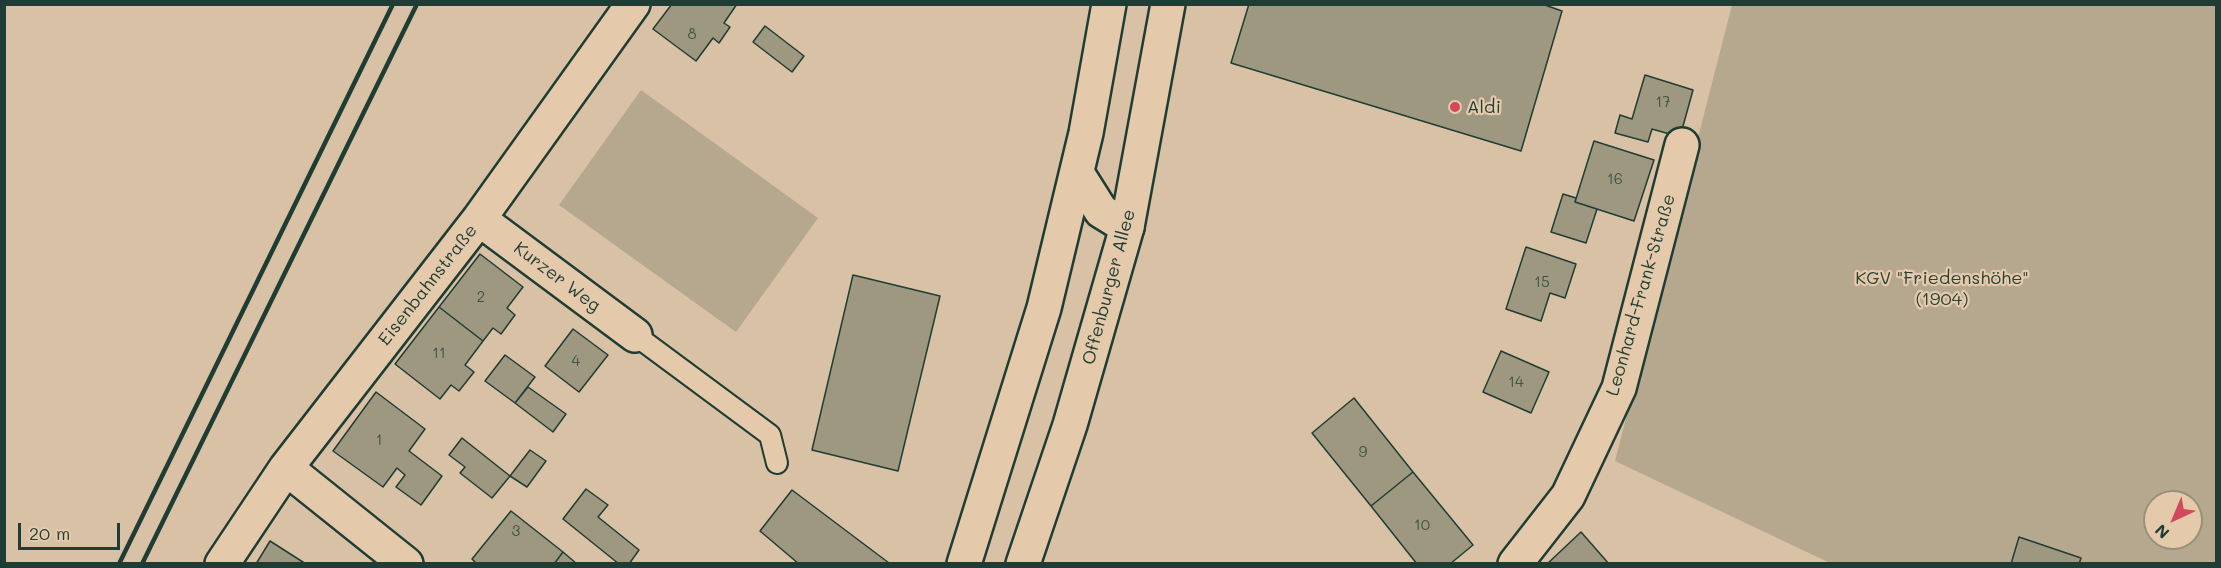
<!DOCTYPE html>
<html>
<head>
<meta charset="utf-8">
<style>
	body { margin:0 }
	#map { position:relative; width:2221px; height:568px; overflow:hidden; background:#d8c1a4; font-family:Mali,sans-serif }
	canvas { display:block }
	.frame { position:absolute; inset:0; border:6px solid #1f3d34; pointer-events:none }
	.north { position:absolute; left:2143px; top:490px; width:60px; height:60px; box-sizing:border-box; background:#e4c9ab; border:2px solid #95917b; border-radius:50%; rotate:224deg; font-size:16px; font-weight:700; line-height:24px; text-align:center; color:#1f3d34 }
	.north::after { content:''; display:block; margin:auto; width:21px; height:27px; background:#d1495b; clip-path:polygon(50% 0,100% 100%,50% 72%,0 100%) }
	.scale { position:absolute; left:18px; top:523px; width:102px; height:27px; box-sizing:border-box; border:3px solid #1f3d34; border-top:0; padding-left:8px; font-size:18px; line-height:21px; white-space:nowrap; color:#1f3d34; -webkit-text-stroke:4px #e4c9ab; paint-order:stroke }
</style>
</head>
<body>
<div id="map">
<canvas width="2221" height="568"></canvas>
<div class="frame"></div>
<div class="north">N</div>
<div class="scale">20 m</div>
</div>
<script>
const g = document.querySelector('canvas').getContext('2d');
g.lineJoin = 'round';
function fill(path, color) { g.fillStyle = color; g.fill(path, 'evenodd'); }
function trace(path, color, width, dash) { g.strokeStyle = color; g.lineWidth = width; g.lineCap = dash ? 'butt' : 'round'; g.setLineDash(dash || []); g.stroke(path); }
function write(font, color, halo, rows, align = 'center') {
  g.font = font + ' Mali,sans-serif'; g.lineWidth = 4.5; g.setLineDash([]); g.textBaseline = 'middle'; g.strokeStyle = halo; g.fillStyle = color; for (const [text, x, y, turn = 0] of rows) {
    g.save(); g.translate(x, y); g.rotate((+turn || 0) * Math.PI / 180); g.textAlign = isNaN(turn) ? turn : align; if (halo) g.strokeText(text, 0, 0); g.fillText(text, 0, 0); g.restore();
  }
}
const green = new Path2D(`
	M1732,5h484v558h-386l-215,-102zM2155,502h36v36h-36z
	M641,90l177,128 -82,114 -177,-127z`);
const building = new Path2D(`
	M672,4h65l-13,19 6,4 -11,16 -6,-5 -17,23 -43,-32z
	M1249,4h293l20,7 -41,140 -290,-88z
	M765,26l39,30 -12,16 -39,-30z
	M1645,75l48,15 -13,47 -28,-8 -4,13 -33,-9 5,-18 12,4z
	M1594,141l60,19 -20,61 -59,-19z
	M1563,194l13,4 -1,4 22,7 -11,34 -35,-11z
	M1526,247l50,17 -11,34 -15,-5 -9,28 -35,-12z
	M480,254l43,33 -16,21 8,7 -14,19 -8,-6 -10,13 -44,-34z
	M853,275l87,21 -42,175 -86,-21z
	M439,307l44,34 -18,24 9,7 -15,19 -8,-6 -11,14 -45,-35z
	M573,329l35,26 -29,37 -34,-26z
	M1501,351l48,21 -18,41 -48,-21z
	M505,355l30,22 -20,26 -30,-22z
	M528,387l38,27 -13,18 -38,-29z
	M376,392l49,37 -16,22 33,25 -21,29 -25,-18 9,-12 -8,-7 -14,19 -50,-36z
	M1354,398l59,74 -42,34 -59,-73z
	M462,438l48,38 -18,22 -32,-25 5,-6 -16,-12z
	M530,450l16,11 -19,26 -17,-11z
	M1413,472l60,73 -23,19h-33l-46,-58z
	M586,489l22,16 -10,12 41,33 -10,14h-10l-56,-45z
	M792,490l97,73 -90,1 -39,-33z
	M511,511l52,41 -9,12h-77l-5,-5z
	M1581,532l28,32h-62z
	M2019,537l62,21 -2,6h-68z
	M270,541l36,23h-50z
	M563,552l14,12h-23z`);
const lane = new Path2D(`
	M635,335l135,100 7,28`);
const street = new Path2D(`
	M1077,173l24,38 26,16
	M479,219l156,116
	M286,468l120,96
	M222,564l64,-96 193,-249 154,-215
	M1515,564l53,-68 51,-108 63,-243`);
const secondary = new Path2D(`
	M964,564l80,-256 42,-175 23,-129
	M1023,564l47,-139 57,-198 41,-223`);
const rail = new Path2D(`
	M119,564l274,-560
	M142,564l275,-560`);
const markers = [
	[1455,107,6,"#d1495b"]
];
const numberNames = [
	["8",692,34],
	["17",1663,102],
	["16",1615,179],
	["15",1542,282],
	["2",481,297],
	["11",439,353],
	["4",576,361],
	["14",1516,382],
	["1",379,440],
	["9",1363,452],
	["10",1422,525],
	["3",516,531]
];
const poiNames = [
	["Aldi",1467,107]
];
const streetNames = [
	["Kurzer Weg",557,277,37],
	["Eisenbahnstraße",428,285,-52],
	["Offenburger Allee",1109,287,-75],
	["Leonhard-Frank-Straße",1641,295,-74]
];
const parkNames = [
	["KGV \"Friedenshöhe\"",1942,278],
	["(1904)",1942,299]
];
fill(green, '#b6a88f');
fill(building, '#9f9881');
trace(building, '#1f3d34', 1.5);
trace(lane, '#1f3d34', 24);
trace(street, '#1f3d34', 38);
trace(secondary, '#1f3d34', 38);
trace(lane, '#e4c9ab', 20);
trace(street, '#e4c9ab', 33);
trace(secondary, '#e4c9ab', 33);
trace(rail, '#1f3d34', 4.5);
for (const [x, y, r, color] of markers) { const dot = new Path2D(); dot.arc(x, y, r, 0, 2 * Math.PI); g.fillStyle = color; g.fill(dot); trace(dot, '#e4c9ab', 2); }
write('15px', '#3f5447', null, numberNames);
write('18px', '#1f3d34', '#e4c9ab', poiNames, 'left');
write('18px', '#1f3d34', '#e4c9ab', streetNames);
write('18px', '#274239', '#e4c9ab', parkNames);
</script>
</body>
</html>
